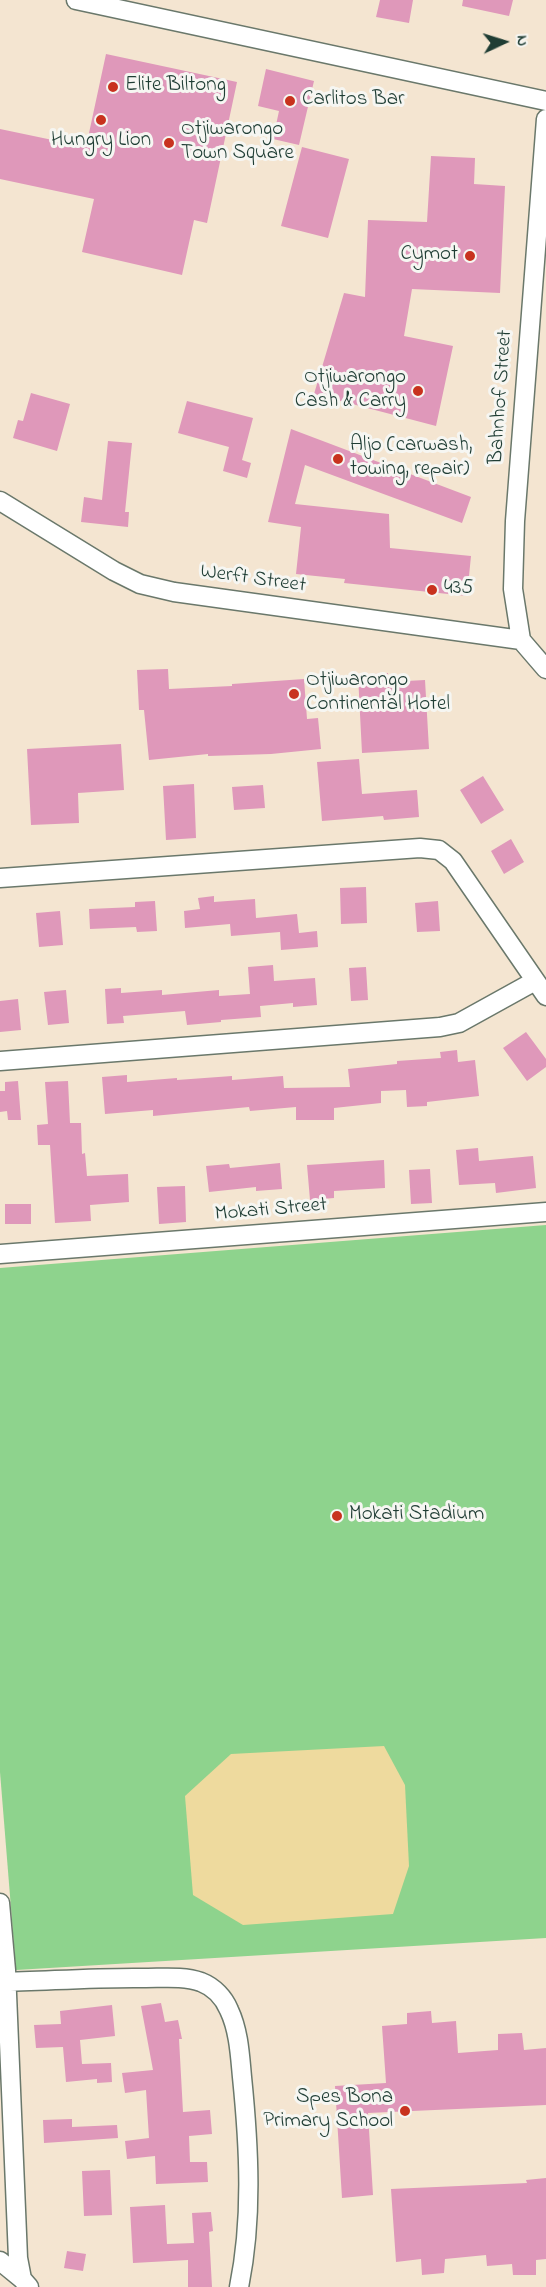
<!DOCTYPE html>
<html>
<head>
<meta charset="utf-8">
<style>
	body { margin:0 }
	#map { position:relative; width:546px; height:2287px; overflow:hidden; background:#f4e5d1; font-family:"Indie Flower",sans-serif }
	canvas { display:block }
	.north { position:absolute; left:474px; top:12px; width:60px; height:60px; -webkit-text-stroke:4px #f6f6f2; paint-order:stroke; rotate:86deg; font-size:16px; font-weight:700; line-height:24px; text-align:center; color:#1f3d34 }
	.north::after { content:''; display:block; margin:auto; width:21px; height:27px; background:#1f3d34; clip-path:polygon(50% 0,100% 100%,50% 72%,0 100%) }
</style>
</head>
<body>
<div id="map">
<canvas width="546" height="2287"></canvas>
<div class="north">N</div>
</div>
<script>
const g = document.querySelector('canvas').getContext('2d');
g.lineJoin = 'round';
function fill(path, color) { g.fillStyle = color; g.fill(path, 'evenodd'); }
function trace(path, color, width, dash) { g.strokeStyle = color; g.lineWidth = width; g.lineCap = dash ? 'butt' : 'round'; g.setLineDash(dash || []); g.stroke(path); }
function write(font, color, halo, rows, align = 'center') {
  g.font = font + ' "Indie Flower",sans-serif'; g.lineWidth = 6; g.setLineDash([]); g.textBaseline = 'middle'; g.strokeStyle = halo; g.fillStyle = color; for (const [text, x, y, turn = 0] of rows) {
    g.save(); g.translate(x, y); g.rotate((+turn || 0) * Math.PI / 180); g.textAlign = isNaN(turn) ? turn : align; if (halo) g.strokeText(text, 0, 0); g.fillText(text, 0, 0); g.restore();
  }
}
const green = new Path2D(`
	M546,1225v713l-530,32 -16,-198v-504z`);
const sand = new Path2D(`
	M384,1746l21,39 4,81 -16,48 -150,11 -50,-30 -8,-99 46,-42z`);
const building = new Path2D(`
	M380,0h33l-4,23 -33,-6z
	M463,0h50l-4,16 -47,-10z
	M106,54l131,28 -30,141 -13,-3 -12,55 -100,-23 12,-53 -94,-20v-50l86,18z
	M266,69l48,12 -15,64 -26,-6 6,-28 -21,-5z
	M302,147l47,12 -21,79 -47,-12z
	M431,156l44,2 -1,26 31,2 -5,107 -88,-4 -8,47 49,10 -17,80 -122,-32 30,-101 21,4 3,-77 59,2z
	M31,393l39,11 -13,47 -44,-13 5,-18 5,1z
	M187,401l66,17 -11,42 9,3 -4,15 -24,-7 6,-24 -51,-14z
	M291,429l180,68 -9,26 -157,-58 -10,39 94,10 1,34 81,8 -4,40 -123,-13 1,-4 -49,-5 5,-47 -33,-5z
	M108,441l24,2 -7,69h4l-1,15 -47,-5 3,-25 18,3z
	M168,669l1,20 63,-3v-2l72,-5 3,40 11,-1 3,31 -50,5 -63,2v-2l-59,6 -5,-50h-5l-2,-40z
	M388,673v9l37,-2 4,69 -67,4 -4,-78z
	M121,744l3,46 -46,3 1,30 -48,2 -4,-76z
	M359,759l3,35 55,-4 2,27 -35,3 -1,-4 -61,5 -5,-59z
	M483,776l21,34 -23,14 -21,-34z
	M194,784l2,54 -30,2 -3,-54z
	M263,785l2,23 -31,2 -2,-23z
	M511,839l13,23 -20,12 -13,-23z
	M366,887l1,36 -26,1 -1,-36z
	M214,896v6l41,-3 1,19 41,-4 2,19 18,-2 1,16 -37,3 -1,-18 -49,4 -1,-12 -45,4 -1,-17 16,-2 -2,-11z
	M155,901l2,30 -20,1 -1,-5 -46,2 -1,-20 46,-2v-5z
	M438,901l2,30 -23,1 -2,-29z
	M60,911l3,34 -24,2 -3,-34z
	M273,965l1,16 41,-3 2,27 -24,2v-4l-33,3 1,11 -40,3v2l-34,3 -2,-14 -62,5 1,7 -17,1 -2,-35 16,-1v5l41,-3v5l57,-5v6l31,-2 -2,-27z
	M366,967l2,33 -17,1 -2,-33z
	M66,990l3,33 -21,2 -4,-33z
	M18,999l3,31 -21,2v-31z
	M526,1032l20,27v8l-19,14 -24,-33z
	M457,1050l1,12 17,-2 4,36 -52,6v4l-20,1 -1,-17 -25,1v12l-47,5v12h-38v-13l-46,4 -1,-4 -96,9v-6l-48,4 -3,-37 25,-2v7l50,-4v2l55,-4v4l51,-4 1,12 66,-1 -2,-18 49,-5v-3l44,-3 -1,-6z
	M18,1081l3,39h-13l-1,-9 -7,1v-21h5v-9z
	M68,1081l2,42h11l1,31 3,-1 2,23 41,-2 1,28 -39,3 1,16 -36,2 -5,-78h-12l-1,-20 11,-1 -3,-42z
	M478,1148l1,13 54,-5 3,32 -40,5 -1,-10 -36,2 -3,-35z
	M384,1160l1,28 -51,3v7l-24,2 -3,-35z
	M280,1163l2,26 -26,2v-4l-47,5 -3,-26 23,-2 1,4z
	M430,1169l2,34 -21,1 -2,-34z
	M185,1186l1,36 -27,2 -2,-37z
	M5,1204h26v20h-26z
	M161,2003l4,19 13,-2 4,19h-3l4,73 27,-2 2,24 -23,2 1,26h17l1,20 -52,2 -1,-28 -28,3 -2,-18 24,-3 -3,-48 -21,3 -3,-20 31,-3 -12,-64z
	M112,2005l3,31 -35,4 2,24 29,-1 1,19 -15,1v-4l-31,3 -3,-35 -27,1 -2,-23 27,-1 -1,-13z
	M431,2011l1,12 24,-2 2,32 40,-3v-16l24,-1 2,17 22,-2v57l-178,8 5,82 -31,3 -7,-112 51,-3 -4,-57 25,-2v-11z
	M72,2119v8l45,-2 1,13 -74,5 -1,-23z
	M110,2170l2,45 -28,1 -2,-45z
	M546,2178v81l-10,1v15h-23l-1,-11 -25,2 -1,-11 -41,4 -1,14 -22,2 -1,-16 -25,3 -5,-73 136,-6 -1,-3z
	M165,2205l2,39 27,-1 -2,-30 19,-1 2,19 -4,1 3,55h-24v-27l-55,3 -3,-56z
	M67,2251l19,3 -3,17 -19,-3z`);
const minor = new Path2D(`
	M76,0l470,101
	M546,119l-31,402 -2,68 8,51 25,29
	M0,501l114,70 26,13 34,8 347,48
	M0,878l420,-30 19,2 14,11 93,135
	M0,1061l440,-34 19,-4 76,-42
	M0,1254l546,-42
	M0,1903l6,67 12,288 4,21 7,8
	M0,1982c49,-1 97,-5 146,-4 18,0 38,-2 55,4 13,5 23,16 28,28 10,21 11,46 13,67 7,69 11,142 -3,210
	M0,2261l22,18`);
const markers = [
	[113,87,6,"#c8321e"],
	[290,101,6,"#c8321e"],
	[101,120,6,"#c8321e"],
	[169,143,6,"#c8321e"],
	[470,256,6,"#c8321e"],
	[418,391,6,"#c8321e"],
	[338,459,6,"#c8321e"],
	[432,590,6,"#c8321e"],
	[294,694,6,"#c8321e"],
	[337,1516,6,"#c8321e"],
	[405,2111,6,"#c8321e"]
];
const poiNames = [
	["Elite Biltong",125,87],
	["Carlitos Bar",302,101],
	["Otjiwarongo",181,131],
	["Town Square",181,155],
	["Hungry Lion",101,142,"center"],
	["Cymot",458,256,"right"],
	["Otjiwarongo",406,379,"right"],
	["Cash & Carry",406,403,"right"],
	["Aljo (carwash,",350,447],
	["towing, repair)",350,471],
	["435",444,590],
	["Otjiwarongo",306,682],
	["Continental Hotel",306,706],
	["Mokati Stadium",349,1516],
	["Spes Bona",393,2099,"right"],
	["Primary School",393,2123,"right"]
];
const streetNames = [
	["Bahnhof Street",502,397,-86],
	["Werft Street",253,580,8],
	["Mokati Street",271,1211,-5]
];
fill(green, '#8ed38d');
fill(sand, '#eeda9e');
fill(building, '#df98ba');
trace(minor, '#6a786b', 21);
trace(minor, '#fff', 18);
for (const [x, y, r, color] of markers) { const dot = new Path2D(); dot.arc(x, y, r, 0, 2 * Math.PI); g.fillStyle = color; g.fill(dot); trace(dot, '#f6f6f2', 2); }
write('21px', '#1f3d34', '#f6f6f2', poiNames, 'left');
write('21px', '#1f3d34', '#f6f6f2', streetNames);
</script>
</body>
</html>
